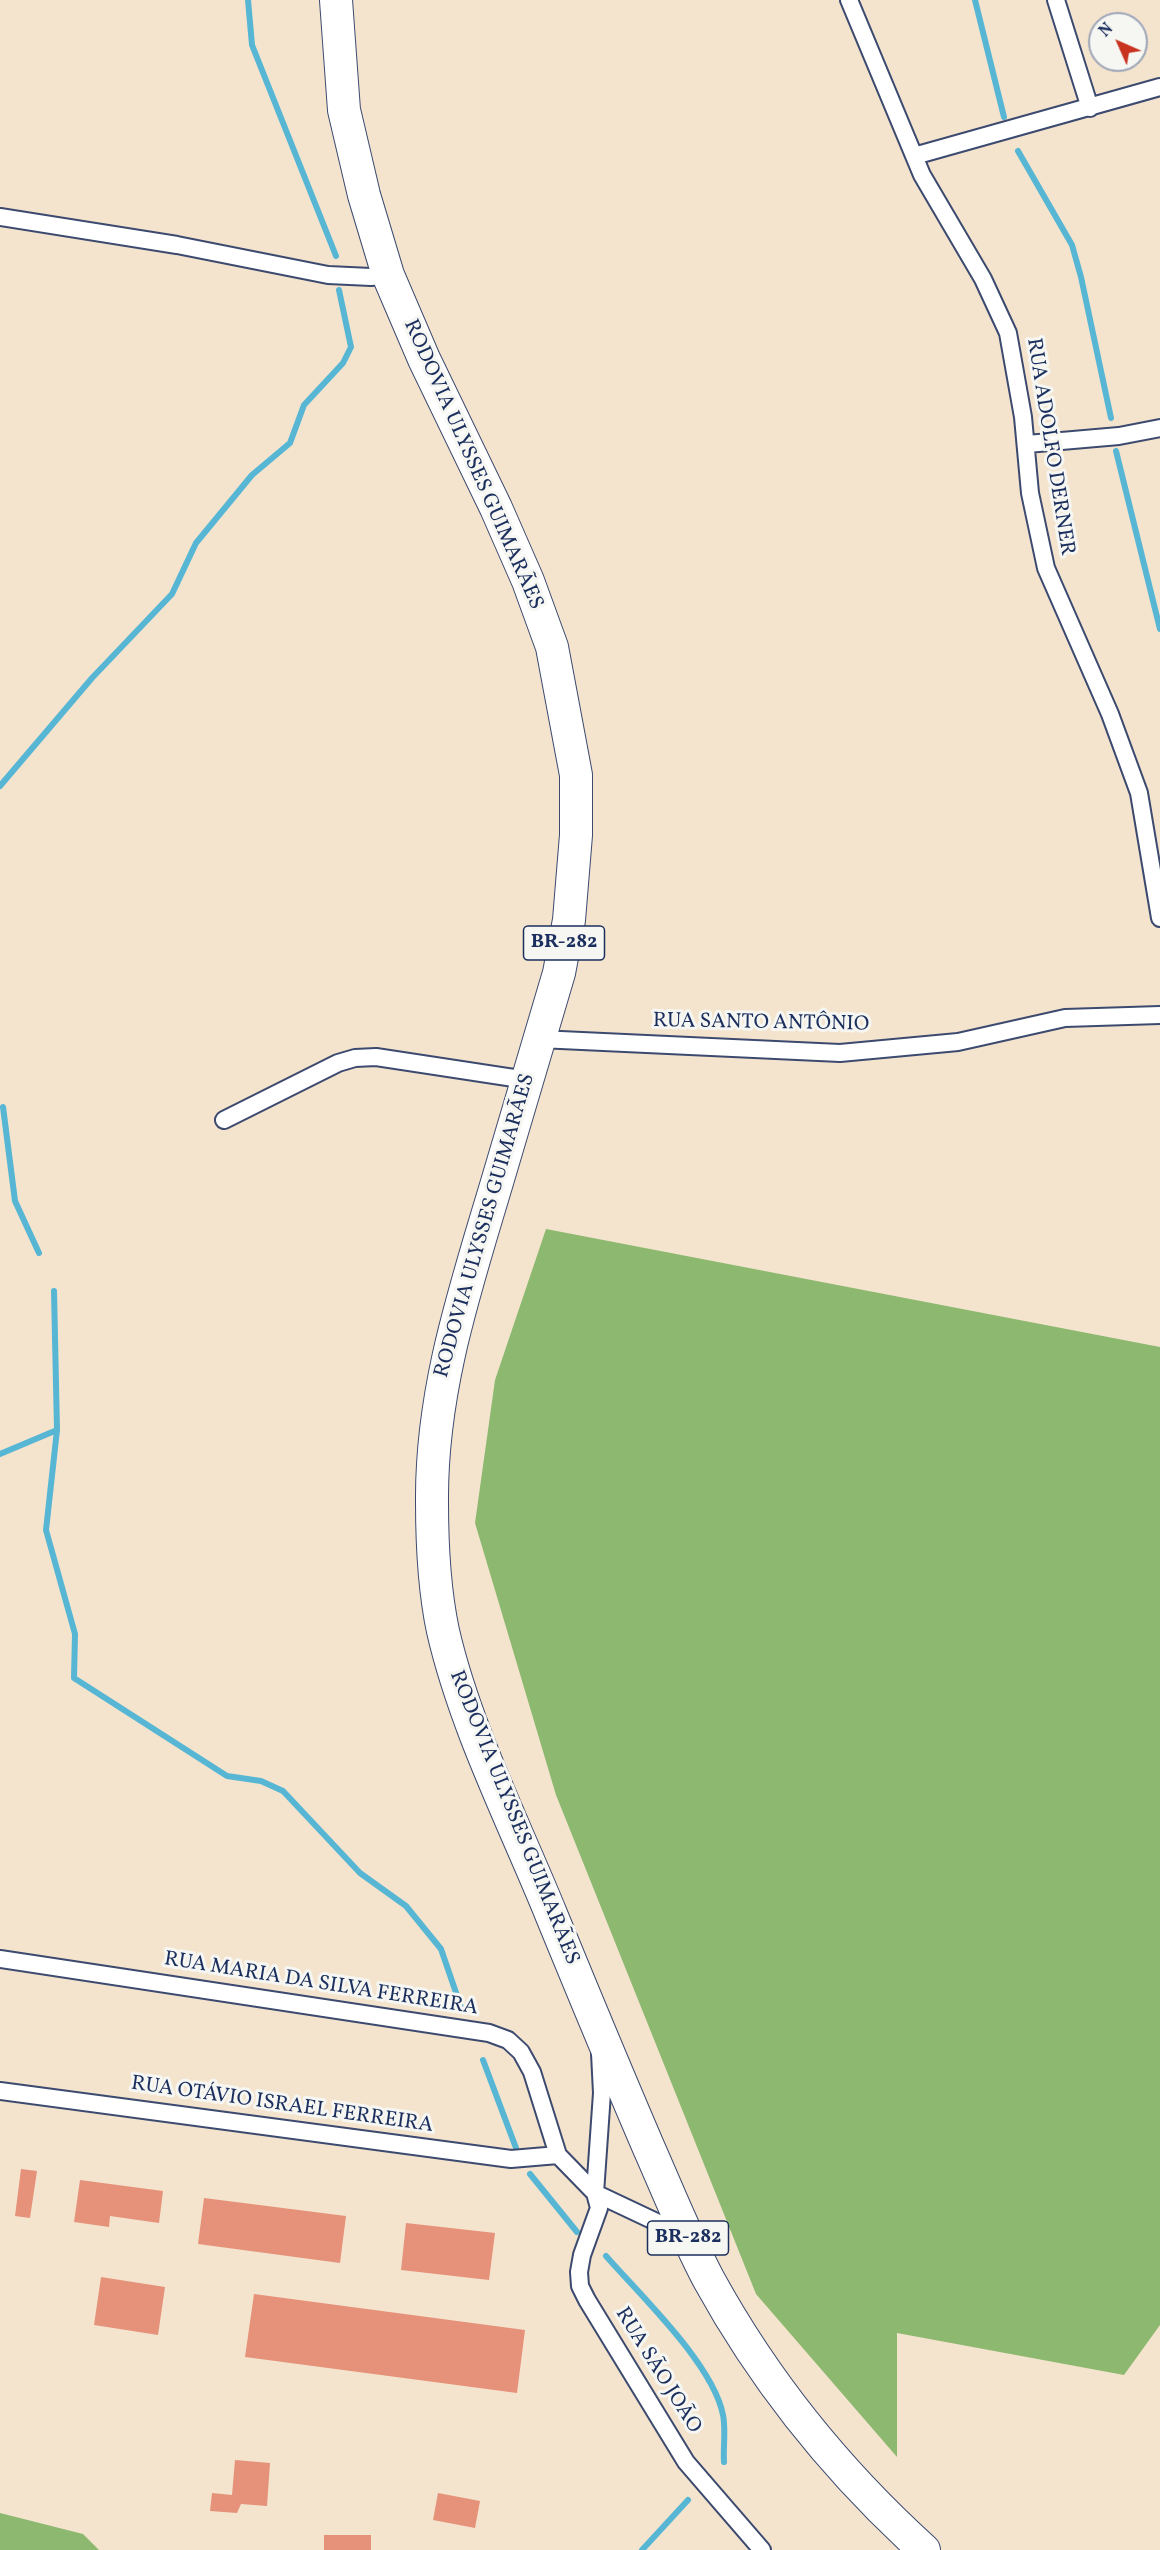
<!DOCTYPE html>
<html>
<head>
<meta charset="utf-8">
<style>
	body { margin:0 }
	#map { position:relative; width:1160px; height:2550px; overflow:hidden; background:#f4e4ce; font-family:Vollkorn,serif }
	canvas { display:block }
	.north { position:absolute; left:1088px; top:12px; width:60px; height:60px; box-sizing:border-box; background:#f6f6f2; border:2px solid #9ea6b7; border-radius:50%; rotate:315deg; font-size:16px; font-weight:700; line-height:24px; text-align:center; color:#1b2f5e }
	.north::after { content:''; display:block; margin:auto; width:21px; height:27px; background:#c8321e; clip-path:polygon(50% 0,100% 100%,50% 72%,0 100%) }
</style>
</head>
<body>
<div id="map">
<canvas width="1160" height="2550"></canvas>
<div class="north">N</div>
</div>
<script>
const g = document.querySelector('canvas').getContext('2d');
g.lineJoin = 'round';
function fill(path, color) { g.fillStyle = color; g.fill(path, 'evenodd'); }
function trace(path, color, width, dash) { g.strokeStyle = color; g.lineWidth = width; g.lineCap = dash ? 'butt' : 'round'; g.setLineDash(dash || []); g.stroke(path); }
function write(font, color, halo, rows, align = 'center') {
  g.font = font + ' Vollkorn,serif'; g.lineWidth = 6; g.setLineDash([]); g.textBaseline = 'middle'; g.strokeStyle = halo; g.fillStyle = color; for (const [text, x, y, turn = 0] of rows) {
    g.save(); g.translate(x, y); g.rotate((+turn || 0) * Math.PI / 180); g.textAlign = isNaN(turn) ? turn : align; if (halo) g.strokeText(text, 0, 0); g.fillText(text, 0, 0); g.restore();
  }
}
const forest = new Path2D(`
	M546,1229l614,118v978l-36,50 -227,-42v124l-141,-163 -200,-499 -81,-272 20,-143z
	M0,2513l83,21 16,16h-99z`);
const stream = new Path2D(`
	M248,0l4,45 84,211
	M975,0l29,117
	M1018,151l54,94 9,32 30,141
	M1116,451l44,178
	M0,786l92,-108 80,-84 24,-51 56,-68 38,-32 14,-38 39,-42 8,-16 -12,-57
	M3,1107l12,94 24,52
	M54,1291l3,139 -11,100 29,104 -1,44 153,98 34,5 22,10 77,82 46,33 35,43 21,61
	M0,1454l57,-24
	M483,2060l33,88
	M530,2174l47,58
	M606,2256c35,40 107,108 117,159 3,15 0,32 1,47
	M642,2550l46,-50`);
const building = new Path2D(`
	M21,2169l16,2 -7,47 -15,-2z
	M80,2180l83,11 -4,32 -49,-7 -1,11 -35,-5z
	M204,2198l142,18 -6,47 -142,-19z
	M406,2223l89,10 -6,47 -88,-10z
	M101,2277l64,10 -7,48 -64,-10z
	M254,2294l271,36 -8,63 -272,-36z
	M235,2460l35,3 -3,43 -26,-2 -4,9 -27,-2 2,-18 20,2z
	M438,2493l42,8 -5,27 -42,-8z
	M324,2535h47v15h-47z`);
const street = new Path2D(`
	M849,0l73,175 61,104 25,54 15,84 7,76 16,75 64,146 29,79 21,125
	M1056,0l34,108
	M914,156l246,-69
	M0,217l177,28 151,30 43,2 17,-2
	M1027,444l92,-8 41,-8
	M539,1039l301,14 118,-11 107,-24 95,-3
	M224,1120l114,-57 17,-5 21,-1 151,23
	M0,1959l489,74 19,7 13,12 11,20 26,83 37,38 4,15 -17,47 -3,17 1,14 7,14 99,162 76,88
	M600,2053l2,40 -7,100 91,43
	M0,2091l511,68 47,-4`);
const highway = new Path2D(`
	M336,0l8,110 20,85 24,80 36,84 72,149 32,73 24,66 24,128v60l-7,85 -10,53c-22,72 -42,144 -64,216 -31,104 -64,203 -63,313 0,43 2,87 11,129 22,96 71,192 108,283 32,78 64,155 97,232 20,45 38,91 61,134 56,102 129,192 215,270`);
const shields = [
	[564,943,81],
	[688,2238,81]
];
const shieldNames = [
	["BR-282",564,943],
	["BR-282",688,2238]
];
const streetNames = [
	["RUA ADOLFO DERNER",1049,447,81],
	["RODOVIA ULYSSES GUIMARÃES",472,465,66],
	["RUA SANTO ANTÔNIO",761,1024,1],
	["RODOVIA ULYSSES GUIMARÃES",486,1226,-74],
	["RODOVIA ULYSSES GUIMARÃES",513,1818,68],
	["RUA MARIA DA SILVA FERREIRA",321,1985,9],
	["RUA OTÁVIO ISRAEL FERREIRA",282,2106,8],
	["RUA SÃO JOÃO",657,2371,58]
];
fill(forest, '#8db870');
trace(stream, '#56b6d4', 6);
fill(building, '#e6927a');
trace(street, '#3c4a6f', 20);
trace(highway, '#3c4a6f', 34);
trace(street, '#fff', 16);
trace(highway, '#fff', 32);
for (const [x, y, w] of shields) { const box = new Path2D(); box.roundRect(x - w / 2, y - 17, w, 34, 4.5); g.fillStyle = '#f6f6f2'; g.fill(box); trace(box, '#1b2f5e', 1.5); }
write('bold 20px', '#1b2f5e', null, shieldNames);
write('21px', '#1b2f5e', '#f6f6f2', streetNames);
</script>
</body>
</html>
